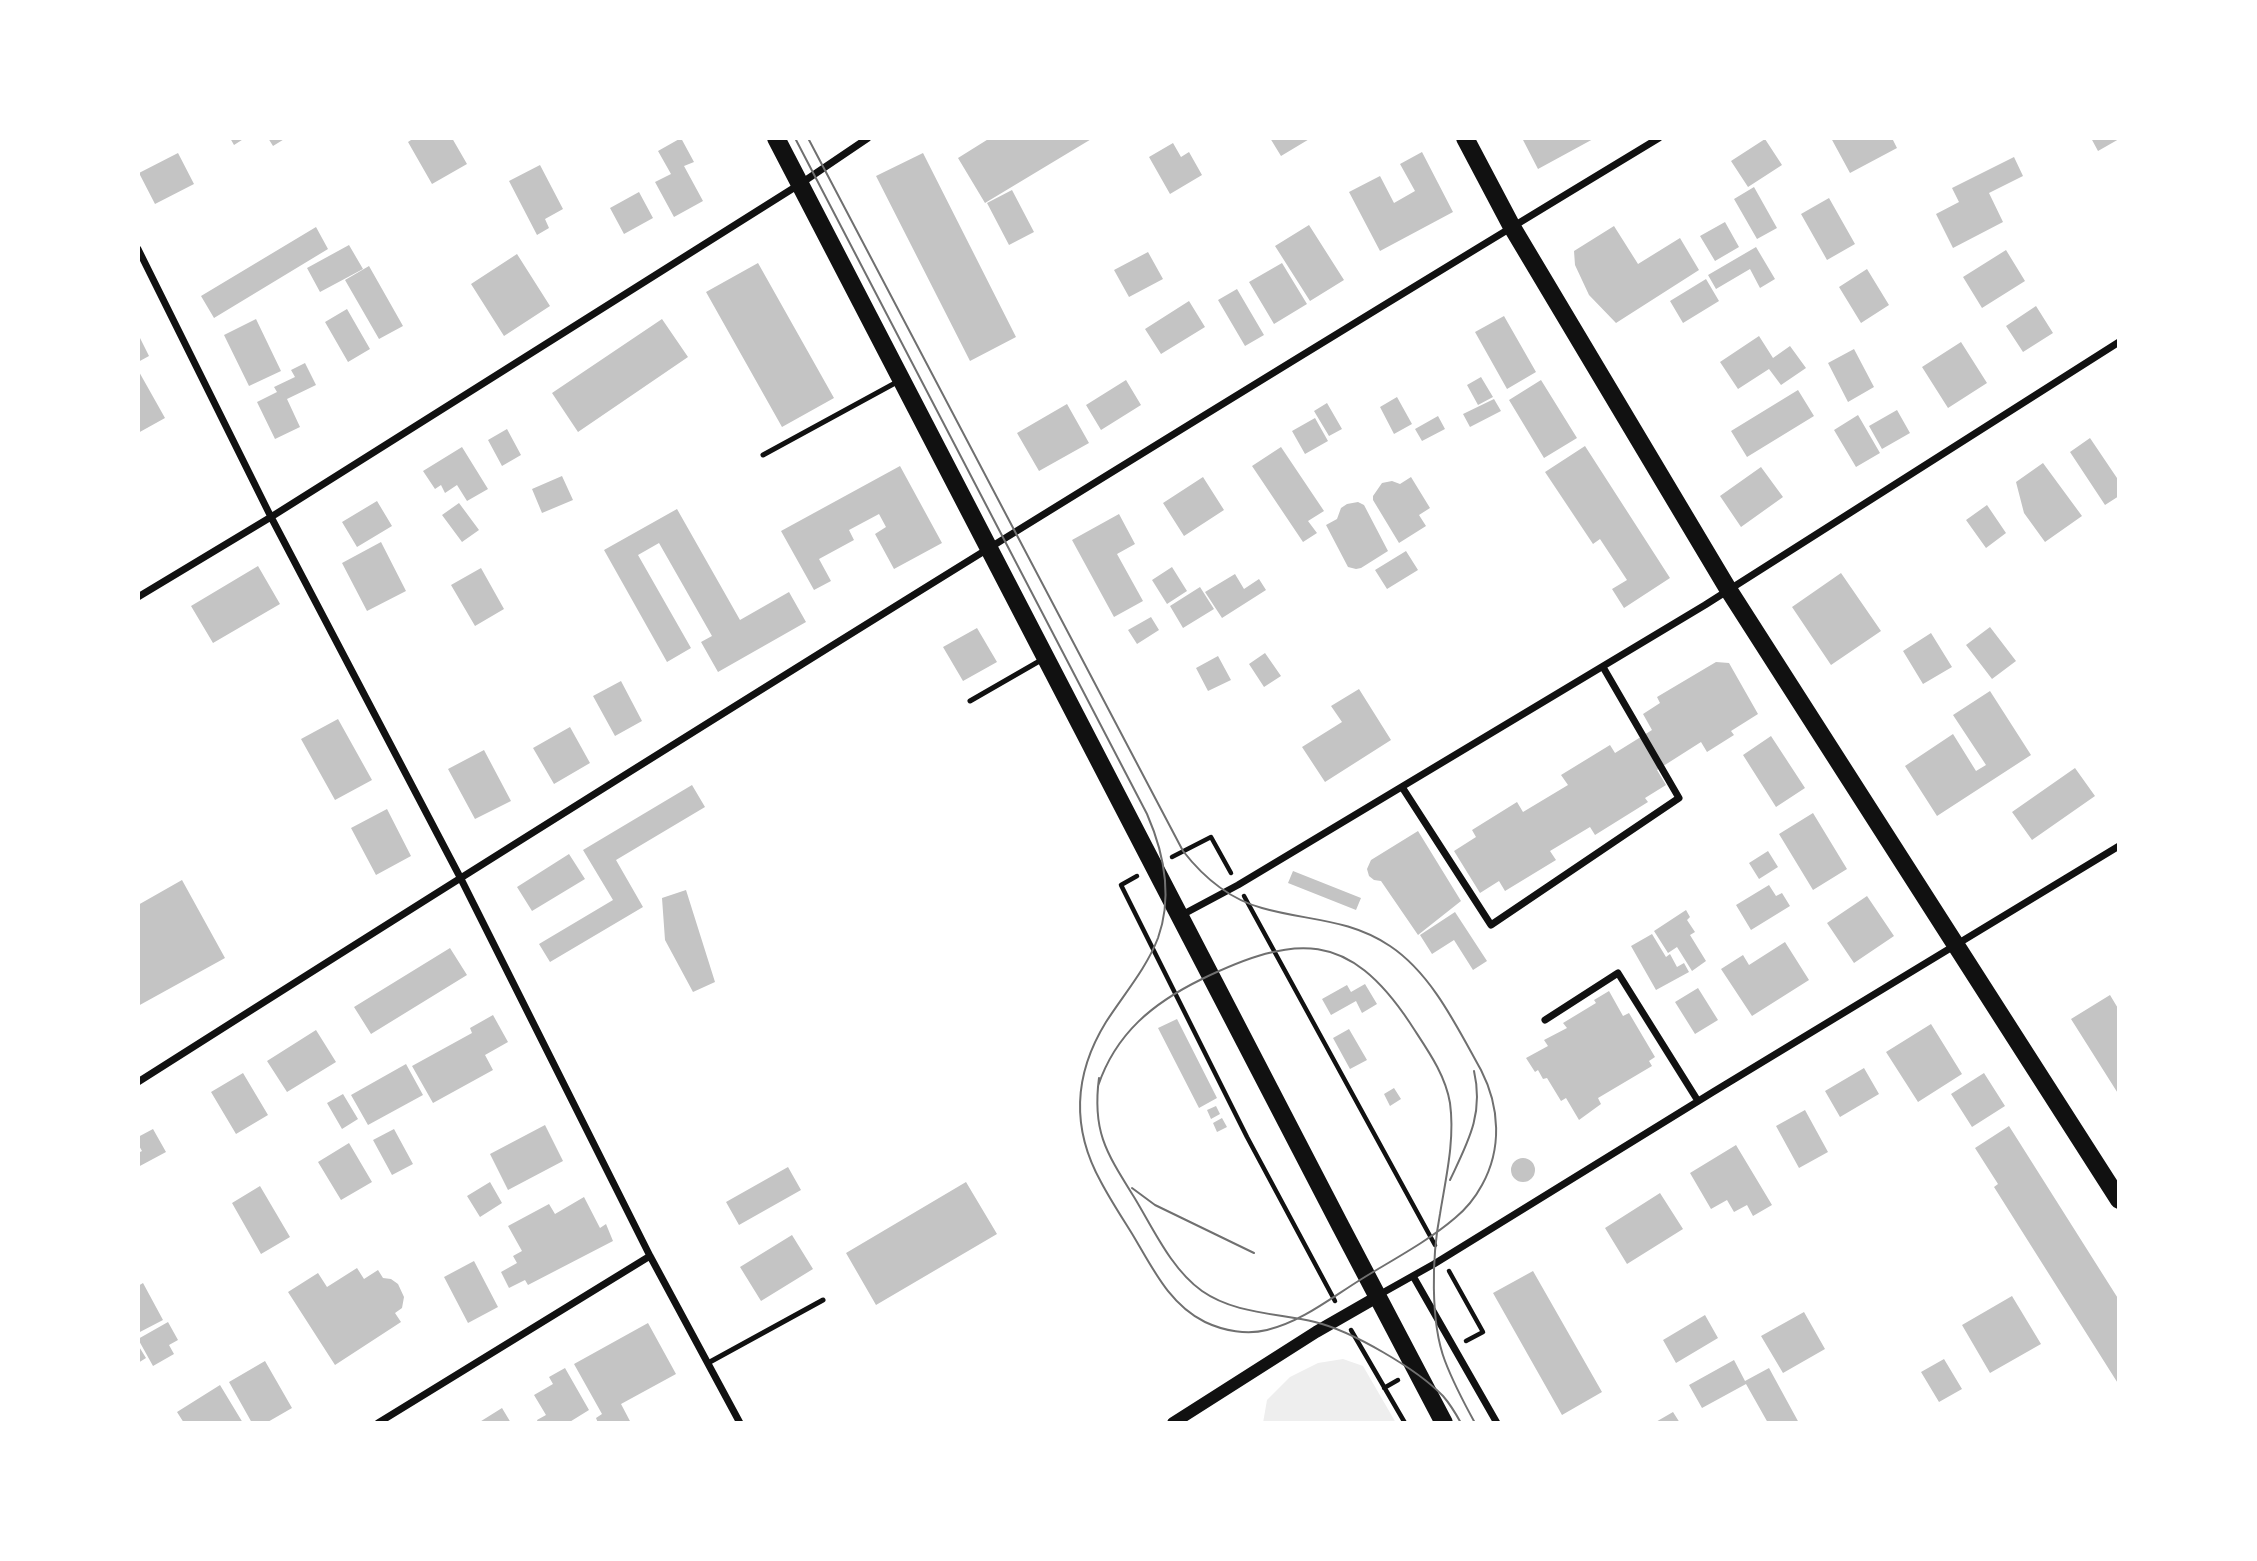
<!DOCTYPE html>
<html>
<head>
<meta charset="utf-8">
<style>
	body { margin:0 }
	#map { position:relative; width:2257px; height:1561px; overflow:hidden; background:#fff; font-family:Lato,sans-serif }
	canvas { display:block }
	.frame { position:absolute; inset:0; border:140px solid #fff; pointer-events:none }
</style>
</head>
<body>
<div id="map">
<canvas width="2257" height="1561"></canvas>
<div class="frame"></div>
</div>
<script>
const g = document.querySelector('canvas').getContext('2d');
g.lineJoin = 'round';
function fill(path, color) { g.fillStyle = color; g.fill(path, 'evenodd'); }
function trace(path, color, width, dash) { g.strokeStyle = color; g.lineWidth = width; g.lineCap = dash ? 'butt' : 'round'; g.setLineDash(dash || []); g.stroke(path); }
const green = new Path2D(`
	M1343,1359l20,7 33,57h-133l4,-23 23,-23 28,-14z`);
const building = new Path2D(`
	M230,138h15l-11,7z
	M268,138h18l-13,8z
	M414,138h38l15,26 -35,20 -24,-42z
	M681,138l13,24 -10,4 19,35 -29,16 -19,-35 16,-8 -13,-23z
	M990,138h103l-108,65 -27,-45z
	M1270,138h41l-30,18z
	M1522,138h73l-57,31z
	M1831,138h61l5,10 -47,25z
	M2091,138h28v1l-21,12z
	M1765,139l17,26 -34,22 -17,-26z
	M1173,143l8,14 8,-5 13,23 -32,19 -21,-37z
	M1422,152l31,60 -73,39 -31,-59 31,-16 14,27 21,-12 -15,-27z
	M178,153l16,31 -39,20 -16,-31z
	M923,153l93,184 -46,24 -94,-185z
	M2014,157l9,19 -34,17 14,29 -50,26 -17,-34 23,-12 -7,-14z
	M540,165l23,44 -18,10 4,9 -12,7 -28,-54z
	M1754,187l23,41 -20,11 -23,-40z
	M1012,190l22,42 -25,13 -22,-42z
	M639,192l14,26 -29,16 -14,-26z
	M1829,198l26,46 -28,16 -26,-46z
	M1725,222l14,25 -24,14 -15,-25z
	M1309,225l35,55 -34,21 -35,-55z
	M1614,226l24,38 42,-26 19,32 -83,53 -27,-28 -14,-30 -1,-14z
	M316,227l12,22 -114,69 -13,-22z
	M349,245l14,24 -43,23 -13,-24z
	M1756,247l19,32 -15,9 -10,-19 -34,20 -8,-14z
	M2006,250l19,31 -43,27 -19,-31z
	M1148,252l15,27 -34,18 -15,-27z
	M517,254l33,52 -46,30 -33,-52z
	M758,263l76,135 -52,29 -76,-135z
	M1282,263l25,41 -33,20 -25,-42z
	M369,266l34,60 -24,13 -34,-59z
	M1867,269l22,36 -28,18 -22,-36z
	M1706,279l13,22 -36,22 -13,-22z
	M1237,289l27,46 -19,11 -27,-46z
	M1189,301l16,26 -44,27 -16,-25z
	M2036,306l17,27 -30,19 -17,-26z
	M347,309l23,40 -22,13 -23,-40z
	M1504,316l32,56 -29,17 -32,-57z
	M256,319l25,52 -32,15 -25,-51z
	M662,319l26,38 -110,75 -26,-39z
	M138,334l11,22 -11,6z
	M1759,336l14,22 17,-12 16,22 -25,17 -12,-16 -31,20 -18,-27z
	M1961,342l26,41 -39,25 -26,-41z
	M1854,349l20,38 -26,15 -20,-39z
	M305,363l11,22 -29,14 13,28 -25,12 -18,-37 20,-10 -3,-5 21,-10 -4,-7z
	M138,370l27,48 -27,15z
	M1481,377l12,20 -15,8 -11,-20z
	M1126,380l15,25 -40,25 -15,-25z
	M1541,380l36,58 -33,20 -35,-58z
	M1798,390l16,26 -67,41 -16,-26z
	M1397,397l15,27 -18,10 -14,-27z
	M1494,399l7,12 -31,16 -7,-13z
	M1327,403l15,26 -13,7 -15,-25z
	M1067,404l22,39 -50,28 -22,-38z
	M1897,410l13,23 -28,16 -13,-23z
	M1858,415l22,38 -24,14 -22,-37z
	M1438,416l7,13 -23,12 -7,-12z
	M1315,418l13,23 -23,13 -13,-23z
	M507,429l14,26 -19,11 -14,-26z
	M2090,438l29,43v15l-14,9 -35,-53z
	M1585,446l85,132 -46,30 -12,-19 15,-9 -27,-41 -7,5 -48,-72z
	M462,447l26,42 -21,12 -10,-16 -12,8 -4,-8 -6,4 -12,-18z
	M1281,447l43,64 -16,10 9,12 -14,9 -51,-76z
	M2043,463l39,53 -37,26 -21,-29 -8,-31z
	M900,466l42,77 -48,26 -19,-35 11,-7 -7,-13 -30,16 5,10 -35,19 12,22 -17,9 -33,-59z
	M1761,467l22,30 -42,30 -21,-31z
	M562,476l11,24 -31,13 -10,-24z
	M1203,477l21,33 -40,26 -21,-33z
	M1411,477l19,31 -11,7 7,11 -27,17 -26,-43v-4l9,-13 10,-2 8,3z
	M377,501l15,25 -35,21 -15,-25z
	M1358,502l6,3 24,46 -27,17 -5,1 -8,-2 -22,-42 11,-6 4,-11 6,-4z
	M459,503l20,27 -17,12 -20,-27z
	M1987,505l19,28 -20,15 -20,-28z
	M677,509l63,111 49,-28 17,30 -88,50 -17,-30 11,-6 -53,-93 -21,12 53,93 -24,14 -63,-112z
	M1119,514l16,30 -18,10 26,47 -29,16 -42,-77z
	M381,542l25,49 -39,20 -25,-48z
	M1406,551l12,19 -31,19 -12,-19z
	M258,566l22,38 -67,39 -22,-37z
	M1172,567l15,24 -20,13 -15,-24z
	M481,568l23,41 -29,17 -24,-41z
	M1841,573l40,58 -50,34 -39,-58z
	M1235,574l9,15 15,-10 7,11 -44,28 -17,-26z
	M1200,587l14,22 -31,19 -13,-22z
	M1151,617l8,13 -22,14 -9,-14z
	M1990,627l26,34 -24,18 -26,-34z
	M977,628l20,34 -34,19 -20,-34z
	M1931,633l21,34 -29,17 -20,-33z
	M1265,653l16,23 -17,11 -15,-23z
	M1218,656l13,24 -23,11 -12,-23z
	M1716,662l13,1 29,51 -27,17 3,4 -27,17 -6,-10 -44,28 9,15 -21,13 3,4 -53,33 -5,-8 -40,24 6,9 -51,31 -6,-10 -19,12 -26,-42 22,-14 -4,-7 45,-28 6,10 45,-27 -7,-10 49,-30 5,8 37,-23 -9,-16 17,-11 -3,-6z
	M621,681l21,40 -27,15 -22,-40z
	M1359,689l32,51 -66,42 -23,-35 40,-25 -11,-16z
	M1990,691l41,64 -94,61 -32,-50 48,-32 23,37 10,-6 -33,-50z
	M338,719l34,61 -37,20 -34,-61z
	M570,727l20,36 -36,21 -21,-36z
	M1771,736l34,52 -29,19 -33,-52z
	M484,750l27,51 -36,18 -27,-50z
	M2075,768l20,28 -63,44 -20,-28z
	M692,785l13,22 -89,53 27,47 -93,55 -11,-18 74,-44 -30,-50z
	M387,809l24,47 -35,19 -25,-47z
	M1813,813l34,56 -34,21 -34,-56z
	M1418,831l43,70 -43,34 -37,-54 -7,-1 -5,-4 -2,-7 4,-9z
	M1768,851l10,16 -19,12 -10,-16z
	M569,854l16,25 -53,32 -15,-24z
	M1293,871l68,27 -5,12 -68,-27z
	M182,880l43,78 -87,48v-101z
	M1769,885l7,11 6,-3 8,13 -39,24 -15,-25z
	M686,890l29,92 -22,10 -28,-52 -3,-42z
	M1867,896l27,40 -40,27 -27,-40z
	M1686,910l4,7 -3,3 8,12 -5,3 16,26 -14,10 -15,-24 -9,6 -14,-22z
	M1455,912l32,49 -14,9 -19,-30 -22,14 -12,-19z
	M1652,934l14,23 4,-3 7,13 7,-4 5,9 -33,18 -25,-44z
	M1785,942l24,38 -57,36 -31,-47 22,-14 6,10z
	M450,948l17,27 -96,59 -17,-27z
	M1365,984l12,20 -15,9 -6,-12 -25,14 -9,-16 25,-14 4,7z
	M1698,988l20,32 -23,14 -20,-32z
	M1609,991l14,25 6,-3 26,44 -6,4 3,5 -54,32 3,6 -22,16 -13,-22 -5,3 -14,-23 -4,1 -5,-9 -3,2 -9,-14 22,-12 -4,-6 23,-12 -4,-5 33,-20 -2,-3z
	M2110,995l9,15v85l-48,-76z
	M493,1015l15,27 -23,13 8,15 -60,33 -21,-37 60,-33 -2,-5z
	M1177,1019l40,79 -18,10 -41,-80z
	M1931,1024l31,50 -44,28 -32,-50z
	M1349,1029l18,31 -17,9 -17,-31z
	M316,1030l20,32 -49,30 -20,-31z
	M406,1064l17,31 -55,30 -17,-30z
	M1864,1068l15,26 -39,23 -15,-26z
	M243,1073l25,42 -32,19 -25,-42z
	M1984,1073l21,33 -33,21 -21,-33z
	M1394,1088l7,11 -11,7 -6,-12z
	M343,1094l15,25 -16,10 -15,-26z
	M1216,1106l4,8 -9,5 -4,-9z
	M1805,1110l23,42 -29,16 -23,-42z
	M1222,1118l5,9 -10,5 -4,-9z
	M545,1125l18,36 -55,29 -18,-36z
	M2009,1126l110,174v85l-125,-198 4,-3 -23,-36z
	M153,1129l13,23 -28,15v-14l4,-2 -4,-7v-7z
	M394,1129l19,35 -21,11 -19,-35z
	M349,1143l23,39 -31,18 -23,-38z
	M1736,1145l36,60 -19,11 -6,-11 -13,7 -7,-12 -16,9 -21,-36z
	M1511 1170a12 12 0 1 1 24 0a12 12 0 1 1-24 0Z
	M788,1167l13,23 -62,35 -13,-23z
	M490,1182l12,21 -22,14 -13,-21z
	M966,1182l31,52 -121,71 -30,-52z
	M260,1186l30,51 -29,17 -29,-51z
	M1660,1193l23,36 -56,35 -22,-36z
	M584,1197l16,31 6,-4 7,17 -85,44 -3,-5 -16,8 -8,-16 16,-9 -4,-7 9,-5 -14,-25 41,-22 6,10z
	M792,1235l21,34 -52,32 -21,-34z
	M474,1261l24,46 -30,16 -24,-46z
	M357,1268l7,11 14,-9 5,8 8,1 7,5 6,13 -2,11 -7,5 6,9 -66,43 -47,-73 30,-19 9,14z
	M1533,1271l69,121 -40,23 -69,-122z
	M143,1283l20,37 -25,13v-47z
	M2012,1296l29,48 -51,29 -28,-48z
	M1804,1312l21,37 -42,24 -22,-37z
	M1705,1315l13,23 -42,25 -13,-23z
	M168,1322l10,18 -9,5 5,9 -21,12 -15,-27z
	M648,1323l28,51 -55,30 10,19h-33l-2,-5 6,-4 -28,-50z
	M138,1345l8,13 -8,5z
	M1944,1359l18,30 -23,13 -18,-30z
	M1734,1360l11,21 24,-13 30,55h-31l-22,-39 -44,24 -13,-23z
	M265,1361l27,47 -26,15h-14l-23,-41z
	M565,1368l24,42 -21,13h-30l-1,-3 9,-5 -12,-20 19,-11 -4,-7z
	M220,1385l23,38h-59l-7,-11z
	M502,1408l9,15h-33z
	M1673,1412l7,11h-26z`);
const path = new Path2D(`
	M1172,857l39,-20 20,36
	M1137,876l-16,9 126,252 88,164
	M1244,896l191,349
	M1449,1271l34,61 -17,9
	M1351,1330l54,93
	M1384,1388l14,-8`);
const service = new Path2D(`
	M763,455l134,-73
	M970,701l73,-42
	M708,1363l115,-63`);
const minor = new Path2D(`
	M138,249l133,268 189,360 190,379 90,167
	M138,597l133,-80 529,-333 68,-46
	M1402,787l89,138 188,-127 -76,-131
	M1180,916l58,-31 467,-280 414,-263
	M1545,1020l73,-47 80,128
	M138,1082c504,-320 1010,-635 1521,-944
	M1413,1276l84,147
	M1377,1296l57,-32 279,-172 406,-246
	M378,1423l272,-167`);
const tertiary = new Path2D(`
	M1173,1423l143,-91 61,-35`);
const primary = new Path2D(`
	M776,138c222,429 443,858 668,1285
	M1465,138l47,89 216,362 391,611`);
const tram = new Path2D(`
	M795,138l352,676c17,39 26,82 11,124 -12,31 -34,56 -52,84 -32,52 -35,106 -5,160 10,19 22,37 33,55 19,32 36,68 71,85 19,9 42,13 62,8 34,-8 64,-32 93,-50 32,-20 67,-38 95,-62 11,-9 20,-20 27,-33 20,-36 18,-78 -1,-115 -24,-43 -49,-96 -91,-124 -42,-28 -83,-25 -128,-38 -33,-9 -58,-30 -79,-57l-375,-713
	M1099,1078c-7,53 7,74 35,119 19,31 37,72 68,94 33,23 75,22 113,31 37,9 102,47 128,74 7,8 13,18 18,27
	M1098,1086c18,-53 55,-83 104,-107 94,-45 146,-49 208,44 16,25 35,50 40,80 5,37 -4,74 -10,111 -8,41 -10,108 5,147 8,21 19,42 30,62
	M1450,1180c18,-38 34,-66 24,-109
	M1132,1188l23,17 99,48`);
fill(green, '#eee');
fill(building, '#c4c4c4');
trace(path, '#111', 4.5);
trace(service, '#111', 5);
trace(minor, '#111', 7);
trace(tertiary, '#111', 12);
trace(primary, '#111', 18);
trace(tram, '#707070', 2);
</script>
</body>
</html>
